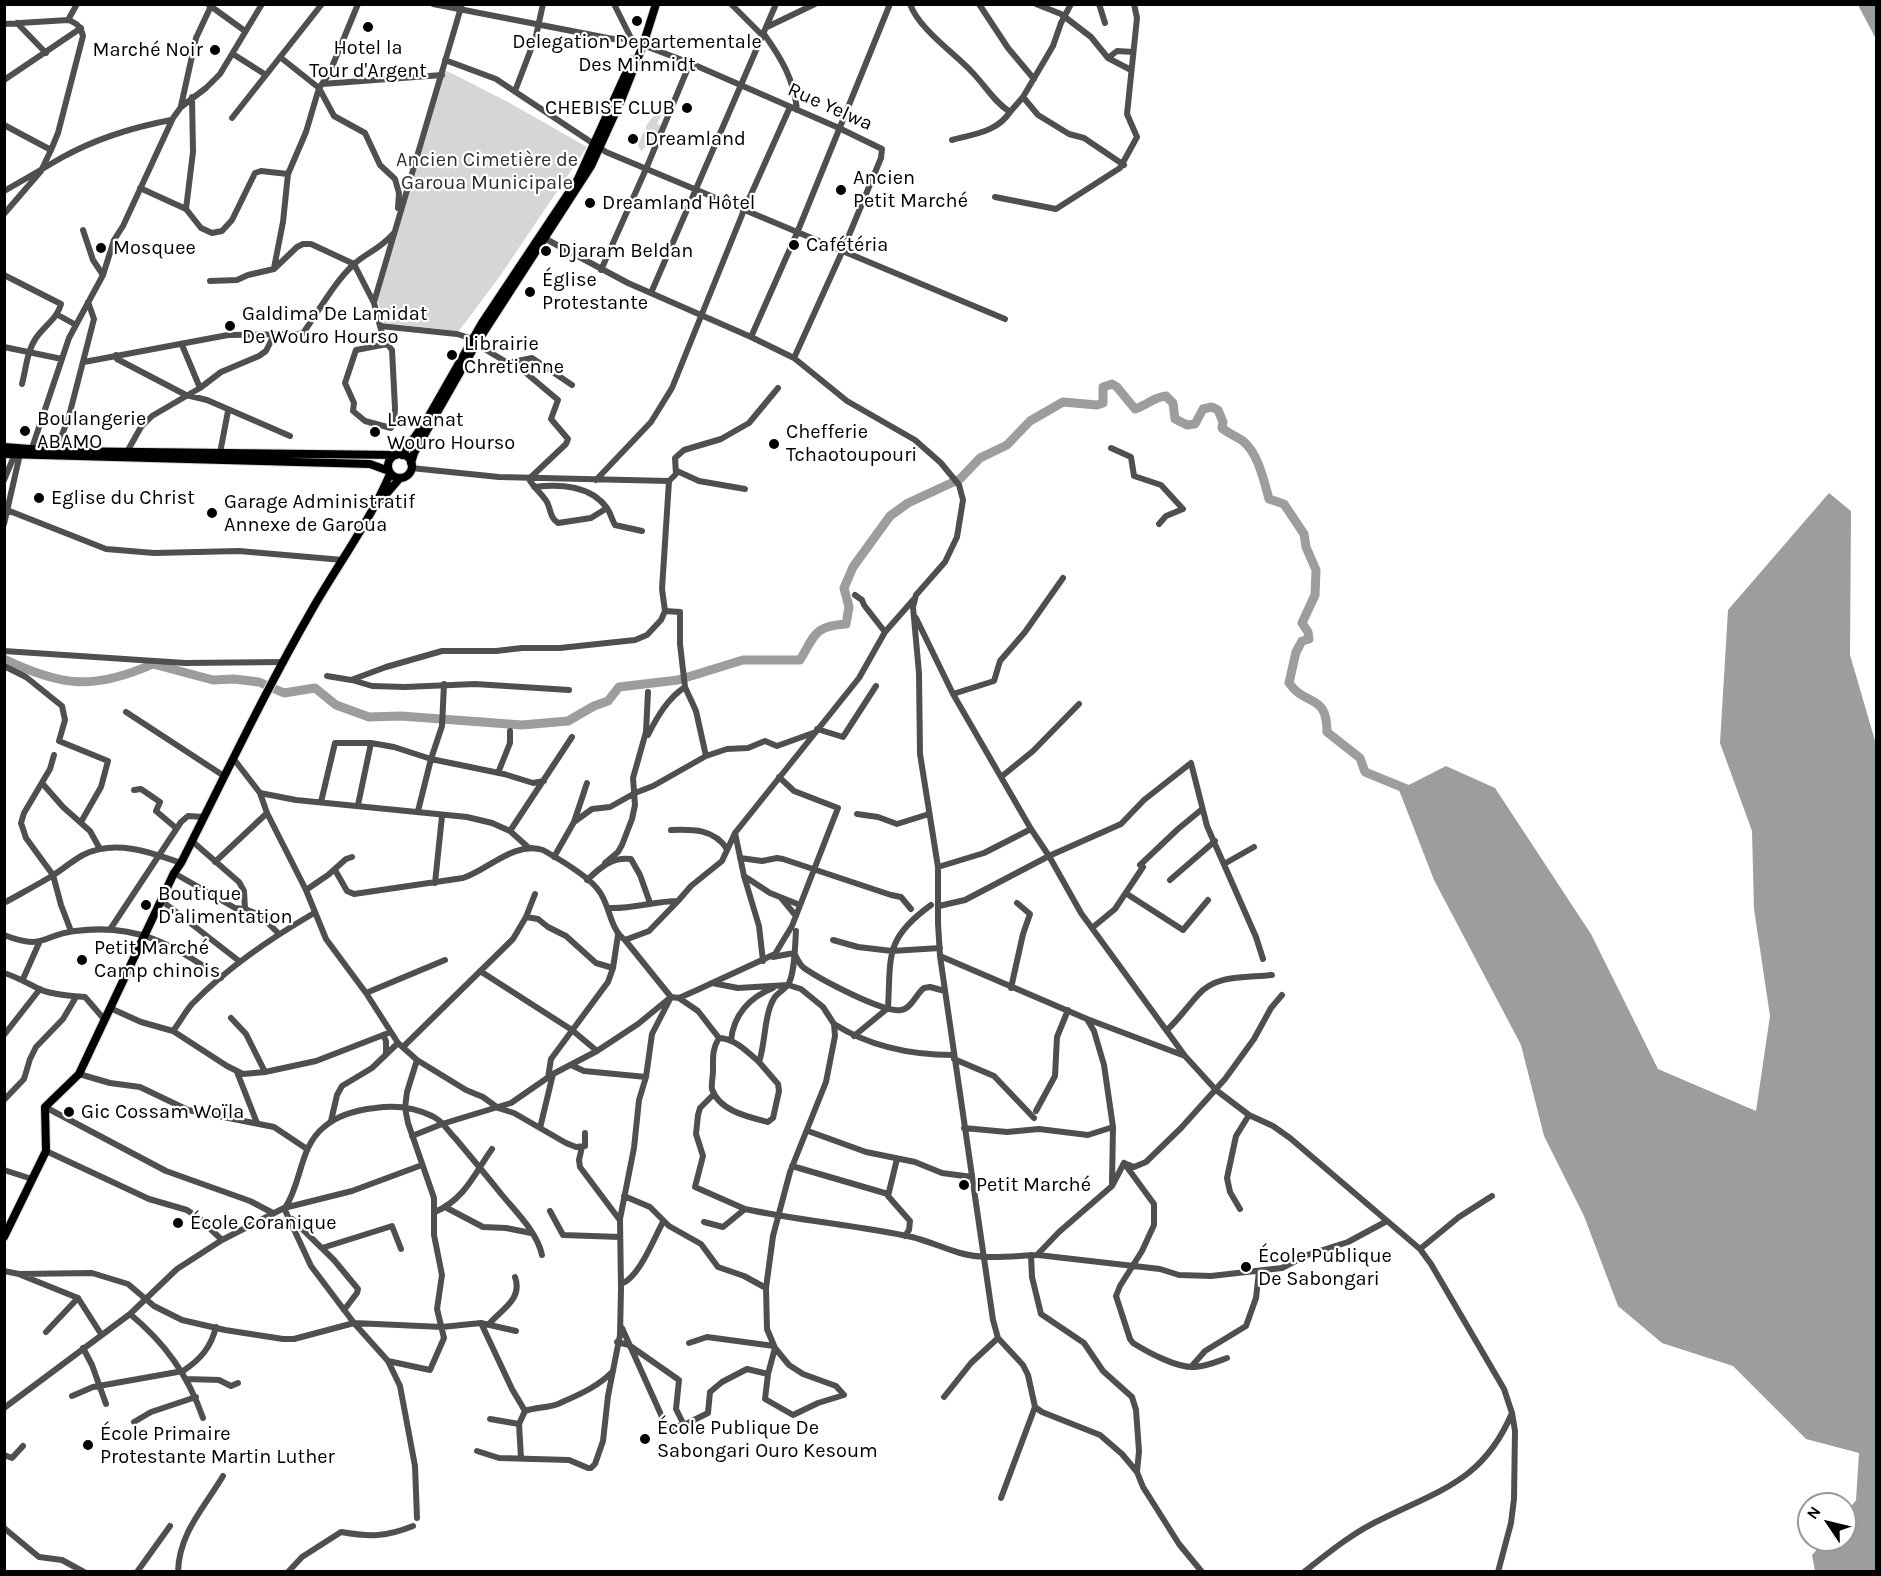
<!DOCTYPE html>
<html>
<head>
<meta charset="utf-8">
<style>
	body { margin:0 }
	#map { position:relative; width:1881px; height:1576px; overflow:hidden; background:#fff; font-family:Karla,sans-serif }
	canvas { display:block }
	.frame { position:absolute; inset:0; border:6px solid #000; pointer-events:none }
	.north { position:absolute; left:1797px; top:1492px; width:60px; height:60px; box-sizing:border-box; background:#fff; border:2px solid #999; border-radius:50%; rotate:305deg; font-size:16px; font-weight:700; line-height:24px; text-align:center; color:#000 }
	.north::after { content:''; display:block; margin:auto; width:21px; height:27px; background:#000; clip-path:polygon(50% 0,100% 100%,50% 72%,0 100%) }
</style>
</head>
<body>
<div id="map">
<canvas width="1881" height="1576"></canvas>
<div class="frame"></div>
<div class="north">N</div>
</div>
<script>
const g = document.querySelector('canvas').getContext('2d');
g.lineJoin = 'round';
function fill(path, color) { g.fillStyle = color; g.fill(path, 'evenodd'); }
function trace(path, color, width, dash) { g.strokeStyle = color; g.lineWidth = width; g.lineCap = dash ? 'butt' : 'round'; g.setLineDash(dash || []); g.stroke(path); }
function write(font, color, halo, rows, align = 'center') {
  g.font = font + ' Karla,sans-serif'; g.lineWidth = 4.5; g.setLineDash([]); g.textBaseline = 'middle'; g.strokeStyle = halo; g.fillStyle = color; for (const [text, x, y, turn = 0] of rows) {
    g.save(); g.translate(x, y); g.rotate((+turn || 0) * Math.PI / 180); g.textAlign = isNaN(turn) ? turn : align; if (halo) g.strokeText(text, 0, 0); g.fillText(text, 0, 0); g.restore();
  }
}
const green = new Path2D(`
	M445,70l63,32 79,45 -87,129 -41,55 -75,-8 -7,-24z
	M663,103l4,1 -10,20 4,1 -5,14 -15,12 -3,-6 5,-12 3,-2v-5z`);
const water = new Path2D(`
	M1858,5h18v34z
	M1829,493l22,18 -1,144 26,89v828l-61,-1 -3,-16 13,-15h20v-26l11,-14 3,-47 -53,-14 -73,-73 -71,-23 -44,-37 -34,-90 -40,-80 -23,-91 -87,-165 -35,-90 47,-24 49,22 96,146 67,135 98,42 14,-95 -16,-107 -2,-78 -32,-88 8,-133z`);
const river = new Path2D(`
	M4,659c58,28 90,31 149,5l60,16 21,-1 25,3 25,11 31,-5 21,17 33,12 32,-1 121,9 46,-4 26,-15 14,-5 11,-14 59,-7 65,-20h57c15,-25 14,-34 46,-36l3,-17 -5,-19 9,-21 37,-51 18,-13 52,-24 20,-21 27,-13 23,-24 33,-19 34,3 6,-2v-16l9,-3 5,3 18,22c12,-4 19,-12 31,-13l7,7 2,16 12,6 8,-1 8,-15 9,-2 6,3 5,12 -1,6c7,6 14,8 21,13 15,12 21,40 26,58l15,5 20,30 2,13 10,23 -1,25 -13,28 6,9 1,7 -7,2 -6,11 -7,31c17,24 38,10 38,49l33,26 5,14 49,20`);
const minor = new Path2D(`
	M433,4l180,35 18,-1
	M614,4l17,34
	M731,4l32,32
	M910,4c9,25 43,48 61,67 14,14 22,30 39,41 -13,20 -36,22 -58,28
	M979,4l29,44 26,31
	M1036,4l25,10 30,23 17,21 23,12
	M1071,4l-10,19 -8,23 -30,51 15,18 31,19 15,4 40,27
	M1099,4l6,19
	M209,5l36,26
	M68,20l9,-16
	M17,23l29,30
	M4,24l64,-4c9,3 13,7 15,16l-25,97 -7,17 -10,21 -37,43
	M767,27l48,-23
	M764,34c17,24 30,45 33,76
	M631,38l17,9 42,16 149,65 43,21 -1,9 -39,94 -48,106
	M233,54l33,21
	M280,57l39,31 15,28 31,17 15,32 15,14 4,14 -1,15
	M1108,58l9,-7 16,1
	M445,60l51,19 110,73 399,167
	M4,80l77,-52
	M322,84l120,-9
	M515,91l21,-55 7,-32
	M181,106l15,-68 15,-32
	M1010,112l13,-15
	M232,118l90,-114
	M4,125l47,25
	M140,188l46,21 15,19 11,5 10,-2 10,-11 23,-47 6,-2 27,3
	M4,191c20,-11 38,-22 57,-33 34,-19 73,-31 110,-38
	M995,197l61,12 64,-41 17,-31 -10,-23 10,-96 -3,-14
	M186,209l7,-57 -1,-55
	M83,230l10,30 10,15
	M542,237l86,46 123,54 43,21 53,43 68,39 26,23 18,22 4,15 -6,37 -12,25 -29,33 -3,12 6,66 1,81 18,113v56l2,33 53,364 5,18 25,27 5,10 7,32 7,5 58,23 22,19 15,18 6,15 36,57 23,28
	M274,268l9,-46 5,-48 18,-42 13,-44 10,-14 29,-70
	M601,270l45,-101 44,-106
	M4,275l57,29c-4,15 -16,21 -25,34 -9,13 -10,31 -14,46
	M210,281l27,-1 11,-5 26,-6 23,-22 6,-3h8l43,20 20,39 6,23 77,8 16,5
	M651,293l125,-289
	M374,302l88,-298
	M58,315l18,10
	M380,326l4,14 8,10 3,58 -1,14 -3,6 -26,-7 -12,-10 1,-8 -9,-20 11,-33 31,-6
	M751,337l46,-104 93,-229
	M476,344l32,19 24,-5 40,27
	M182,345l18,43
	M4,347l58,12
	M116,355l1,4 69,36 21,5 83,36
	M84,362l144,-27 71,-1 4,-1c16,-22 30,-49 50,-68 14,-13 26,-15 40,-31
	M513,362l45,38 -7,19 17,20 -2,5 -37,35c5,9 13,15 18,23 4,8 3,16 11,21l33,-5 16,-10
	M32,448l37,-110 34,-63 11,-35 9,-14 50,-108 8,-11 25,-19 14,-14 42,-70
	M1111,448l20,9 3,19 27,9 22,24 -17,7 -7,8
	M128,450l13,-23 11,-11 48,-28 21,-16 38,-16 7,-5 8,-16
	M56,451l13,-35 25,-97 -6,-17
	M220,453l8,-42
	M411,468l88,9 170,4
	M677,471l22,10 46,8
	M4,480l11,-26
	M596,480l55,-58 21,-34 72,-178 46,-103
	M534,487c26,-3 56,-2 73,21 4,6 5,12 8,17l27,6
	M7,510l99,39 48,4 85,-2 104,9
	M4,524l16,-70
	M855,595l7,5 2,5 21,27
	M916,618l37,76 78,135 18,27 32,57 104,143 31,34 33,25 24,11 17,12 130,111 11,15 73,125 8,24 3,18 -1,68 -3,24 -13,49
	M4,651l181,12 99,-1
	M4,666l22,11 36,29 3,14 -6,21 49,20 -7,26 -20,35
	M327,676l24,4 35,-13 56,-16h54l26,-3h38l75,-8 12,-5 14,-15 4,-9
	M352,680l20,6 33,1 70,-3 94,6
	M953,694l41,-13 6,-20 25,-29 38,-54
	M126,712l98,64
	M817,729l26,8 33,-51
	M648,735c9,-18 20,-37 37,-48
	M54,755l-4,14 -26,44 -3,10 5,15 27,37 8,30 10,26
	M706,756l-10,-45 -11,-24 -5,-43v-32l-15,-1 -3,-22 7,-108 7,-7 -1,-16 9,-8 37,-11 28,-16 29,-35
	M233,758l27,35 7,20 39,77 20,49 40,54 32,50 19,17 49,30 17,7 15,11 16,5 52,30 10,4 9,-1v-13
	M498,773l12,-30v-12
	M1001,777l32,-26 46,-47
	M42,783l21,24 27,24 10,18
	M134,790l7,-1 19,13 -4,9 20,17
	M260,793l36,7 171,17 25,6 18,8 19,17h3
	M321,802l14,-59h36l23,4 37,12 73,15 29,9 11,-2
	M358,805l13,-62
	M418,811l13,-52 11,-33 2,-42
	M857,814l21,3 19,7 32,-10
	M574,822l18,-13 18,-2 25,-14 18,-7 53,-30 21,-7 21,-1 17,-7 12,5 36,-13
	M671,830c22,-1 43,-1 56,19
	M510,831l62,-94
	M735,833l9,43 15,50 4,35
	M192,841l47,41 5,9 1,18
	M554,857l20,-35 13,-39
	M740,858l22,3 15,-3 6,1 108,36 10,2 10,12
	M215,862l52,-49
	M605,863l13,-11 4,-7 10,-26 3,-14 -2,-27 13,-46 2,-40
	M1224,864l30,-17
	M1140,865l38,-36 23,-19
	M938,867l46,-14 47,-24
	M335,870l12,21 7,3 109,-16c25,-8 51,-37 80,-28 16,9 46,26 56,41 11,14 11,39 26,49l46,57 -19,37 -6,43 -7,23 -5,48 -14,71 1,70 -1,46 -12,61 -5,45 -8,23 -4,4h-3l-19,-8 -70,-2 -22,-7
	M174,873l61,35 10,1 15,6 19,19
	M744,876l26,17 30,12
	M587,880c14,-13 24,-23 44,-21l9,16 10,28
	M1170,880l45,-39
	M435,883l7,-67
	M306,890l22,-15 18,-16 6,-2
	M1127,894l56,36 25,-30
	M782,899l14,17
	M162,901l77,60
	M4,903c16,-9 33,-18 48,-27 11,-7 20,-15 31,-21 32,-16 67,-3 98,8
	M939,906l26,-6 84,-44 72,-32 23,-24 47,-37 16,63 49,111 7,22
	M609,908c24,1 46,-7 69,-7l13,-15 31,-25 13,-28 124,-155 26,-46 29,-33
	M526,917l12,2 10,8 18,9 30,27 17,5
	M111,928l70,-106 7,-6 16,1
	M1092,928l23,-19 28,-42
	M4,935c41,16 37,0 71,-4 61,-8 98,13 146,47
	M625,940l24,-9 29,-30
	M833,940l25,7 34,4 48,-3
	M940,956l147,63 98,37
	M773,957l21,-4c3,5 5,11 10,15 16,11 79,45 97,42 10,-1 15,-16 23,-22l6,-1 15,4
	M480,971l92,59 25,21
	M4,973c13,4 23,10 35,16 13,6 32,7 46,8l19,22
	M23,979l16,-36
	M712,983l26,5 50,-3 13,4 22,18 11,17 1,12 -9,46 -36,90 -17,64 -7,52 1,41 8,19 14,17 14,9 33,12 8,9 -26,8 -25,12 -28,-16 3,-25 7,-26
	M1011,988l12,-54 7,-20 -13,-11
	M366,993l79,-33
	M679,998l19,13 21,27
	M110,1008l31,14 32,9 54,35 16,8 22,-2 51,-11 75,-29
	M231,1018l15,16 19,38
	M1087,1019l7,12 10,34 9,62 -1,56
	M834,1024c35,22 78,31 119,31
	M1167,1030c12,-11 20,-23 31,-35 18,-21 48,-17 74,-20
	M173,1031c7,-9 12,-19 19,-27 36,-37 78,-65 122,-91
	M4,1035l36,-46
	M383,1035l3,6v13
	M854,1036l34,-28c3,-52 -4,-69 43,-103
	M719,1038c-7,11 -6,20 -6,33 0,6 -2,13 -1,18 7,22 37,28 56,33l5,-4 6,-27 -1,-7 -19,-22c6,-18 5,-38 11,-55 5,-14 9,-13 17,-21 8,-9 8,-42 9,-55
	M719,1038c15,0 29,14 40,24
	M731,1041c2,-26 19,-44 42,-53
	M403,1047l110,-108 13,-22 9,-23
	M954,1059l40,17 40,42
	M571,1065l13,6 62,6
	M237,1072l20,51
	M79,1074l31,9 30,4 48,23 86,17 33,22
	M548,1078l3,-19 57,-77 5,-14 5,-33
	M714,1094l-14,14 -2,7 -2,19 7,22 -8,31 50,22
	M4,1100l20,-21 6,-20 6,-12 27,-28 13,-22
	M45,1107l121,64 84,30 23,12
	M1036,1111l19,-35 2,-39 11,-27
	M331,1121l6,-26 5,-9 30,-18 26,-25
	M540,1128l13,-54
	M964,1128l43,4 32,-3 49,6 25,-8
	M808,1131l58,21 49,10 27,11 30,4
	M412,1136l30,-12 69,-21 42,-29 44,-23 41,-27 33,-27 8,1 18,-8 78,-36 17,-28 46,-118 -44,-17 -15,-14
	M582,1147l-3,13 1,7 39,52
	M46,1151l103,48 38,11 13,9 22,21
	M897,1159l-9,37 22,25 -1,9 -4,6
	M1124,1163l30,41v21l-12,26 -22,35 -4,10 14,43 3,4c16,10 44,25 62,24 12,-1 21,-5 32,-9
	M1124,1163l10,4 12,-5 35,-34 44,-49 29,-40 17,-31 11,-13
	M792,1166l96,28
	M4,1170l28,9
	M624,1196l26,11 19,19 32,18 17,23 26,9 22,12
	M445,1207l38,20 23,1 25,5
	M284,1208l27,58 43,57 34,38 12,25 15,80 2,52
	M285,1208c17,-25 14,-61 39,-81 14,-12 32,-17 51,-19 19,-3 39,-1 57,8 10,4 16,15 23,22 16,19 31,37 47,57 14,17 35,37 40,60
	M1240,1209l-10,-17 -3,-14 9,-42 13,-21
	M550,1211l13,24 57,2
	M435,1212c30,-13 39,-38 57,-63
	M292,1219l42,41 24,29 -1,4 -13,17
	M704,1222l19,5 22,-18c55,12 112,16 167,28 16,4 31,11 48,16 25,7 51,3 77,2l22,-23 53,-46 12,-23
	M322,1248l70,-22 9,23
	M1420,1249l39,-32 33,-21
	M1031,1255l1,22 9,37 43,29 19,28 29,26 4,13 3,41 -2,21
	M1038,1255l122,14 19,6 32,1 71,-8 25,-13 41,-13 39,-21
	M4,1271l15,3 73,-1 36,11 26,22 28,14 43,10 58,9h11l60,-16 88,4 39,-4 35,8
	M21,1275l57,23 23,36
	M621,1284c18,-6 33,-46 42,-62
	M130,1314c35,29 58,61 73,104
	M481,1323l31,66 13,22
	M489,1324c13,-15 34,-25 26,-47
	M622,1328l45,100 17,-3 24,-12 2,-21 12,-10 25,-13 21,5
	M46,1332l32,-34
	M617,1342l12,3 50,35 -3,29 8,16
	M689,1343l18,-6 67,9
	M83,1348l9,17 14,39
	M388,1361l42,9 14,-32 -7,-29 5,-34 -8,-40v-37l-26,-75 -3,-15 2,-16 10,-32
	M1191,1367l14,-16 41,-25 10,-28 3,-27
	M187,1379l32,1 12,6 7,-3
	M72,1396l21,-9 90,-16c18,-12 28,-24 33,-44
	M944,1397l27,-34 27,-25
	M4,1408l126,-94 47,-45 45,-29 62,-32 68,-17 70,-26
	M490,1419l29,5
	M134,1422l17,-10 45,-15
	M4,1455l8,3 11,-12
	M521,1458l-2,-34 6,-13c11,-4 23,-3 33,-7 20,-9 40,-17 55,-33
	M1001,1498l34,-91
	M4,1528l35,29 23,3 22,12
	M137,1572l33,-46
	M178,1572c1,-39 26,-64 45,-96
	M288,1572l14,-15 39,-25c29,5 45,5 72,-6
	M1304,1572c25,-20 51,-41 80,-54 59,-29 100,-39 128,-105`);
const major = new Path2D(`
	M4,447l52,4 340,4
	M4,454l366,10 19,7
	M388 466a12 12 0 1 1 24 0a12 12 0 1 1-24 0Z
	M402,455l24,-34 56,-98 96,-144 54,-119
	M411,463l3,-10 62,-109 115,-178 31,-68 21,-53 13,-41
	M382,499l18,-21
	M4,1237l42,-86 -1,-44 34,-33 95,-201 7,-10c43,-85 84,-172 132,-255 26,-45 57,-87 77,-134`);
const markers = [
	[637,21,6,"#000"],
	[368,27,6,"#000"],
	[215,50,6,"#000"],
	[687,108,6,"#000"],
	[633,139,6,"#000"],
	[841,190,6,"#000"],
	[590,203,6,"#000"],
	[794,245,6,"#000"],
	[101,248,6,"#000"],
	[546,251,6,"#000"],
	[530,292,6,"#000"],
	[230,326,6,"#000"],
	[452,355,6,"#000"],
	[25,431,6,"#000"],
	[375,432,6,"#000"],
	[774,444,6,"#000"],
	[39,498,6,"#000"],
	[212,513,6,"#000"],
	[146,905,6,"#000"],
	[82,960,6,"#000"],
	[69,1112,6,"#000"],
	[964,1185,6,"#000"],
	[178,1223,6,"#000"],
	[1246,1267,6,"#000"],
	[645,1439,6,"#000"],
	[88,1445,6,"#000"]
];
const poiNames = [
	["Delegation Departementale",637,42,"center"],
	["Des Minmidt",637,65,"center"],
	["Hotel la",368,48,"center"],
	["Tour d'Argent",368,71,"center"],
	["Marché Noir",203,50,"right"],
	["CHEBISE CLUB",675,108,"right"],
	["Dreamland",645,139],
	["Ancien",853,178],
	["Petit Marché",853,201],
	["Dreamland Hôtel",602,203],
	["Cafétéria",806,245],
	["Mosquee",113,248],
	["Djaram Beldan",558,251],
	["Église",542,280],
	["Protestante",542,303],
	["Galdima De Lamidat",242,314],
	["De Wouro Hourso",242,337],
	["Librairie",464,344],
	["Chretienne",464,367],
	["Boulangerie",37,419],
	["ABAMO",37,442],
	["Lawanat",387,420],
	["Wouro Hourso",387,443],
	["Chefferie",786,432],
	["Tchaotoupouri",786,455],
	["Eglise du Christ",51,498],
	["Garage Administratif",224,502],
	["Annexe de Garoua",224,525],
	["Boutique",158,894],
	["D'alimentation",158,917],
	["Petit Marché",94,948],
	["Camp chinois",94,971],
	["Gic Cossam Woïla",81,1112],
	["Petit Marché",976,1185],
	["École Coranique",190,1223],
	["École Publique",1258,1256],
	["De Sabongari",1258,1279],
	["École Publique De",657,1428],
	["Sabongari Ouro Kesoum",657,1451],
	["École Primaire",100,1434],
	["Protestante Martin Luther",100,1457]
];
const streetNames = [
	["Rue Yelwa",830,107,24]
];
const parkNames = [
	["Ancien Cimetière de",487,160],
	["Garoua Municipale",487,183]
];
fill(green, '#d6d6d6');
fill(water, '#9d9d9d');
trace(river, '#9d9d9d', 9);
trace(major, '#dbdbdb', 10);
trace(minor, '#4f4f4f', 6);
trace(major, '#000', 8);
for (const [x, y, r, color] of markers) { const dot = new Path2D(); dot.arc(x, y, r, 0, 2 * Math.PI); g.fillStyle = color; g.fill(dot); trace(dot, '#fff', 2); }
write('20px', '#000', '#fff', poiNames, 'left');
write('20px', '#000', '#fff', streetNames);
write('20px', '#2d2d2d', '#fff', parkNames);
</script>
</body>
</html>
